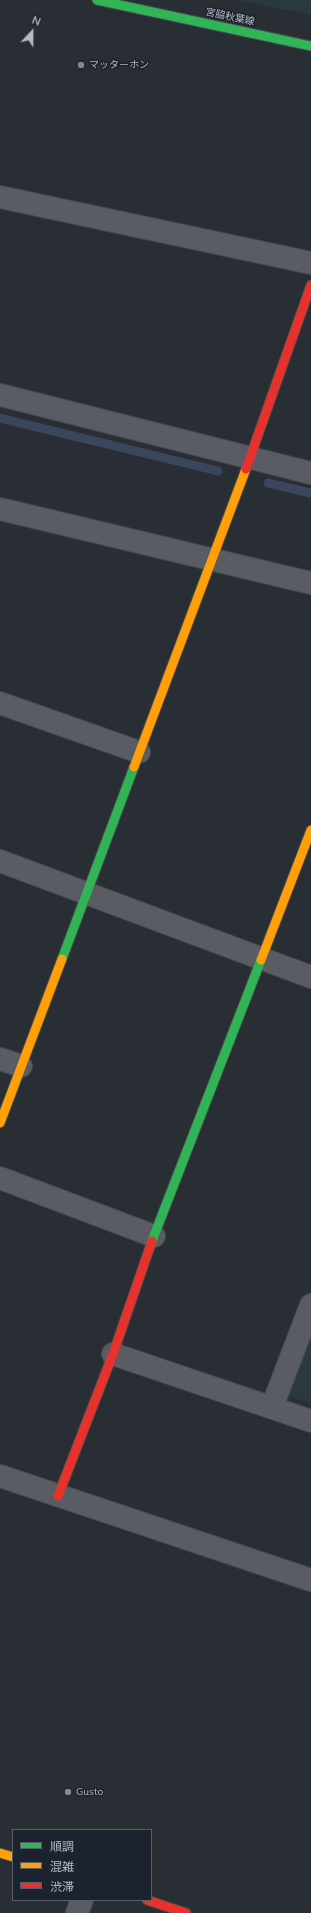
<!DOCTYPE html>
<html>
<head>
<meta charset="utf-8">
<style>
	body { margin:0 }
	#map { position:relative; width:311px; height:1913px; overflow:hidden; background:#292d34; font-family:Mulish,"Noto Sans JP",sans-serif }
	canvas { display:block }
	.legend { position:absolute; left:12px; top:1829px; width:140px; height:72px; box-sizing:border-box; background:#1d232e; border:1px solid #595f6a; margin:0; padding:5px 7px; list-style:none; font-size:12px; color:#b3b9c5 }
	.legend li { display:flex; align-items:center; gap:8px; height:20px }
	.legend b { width:20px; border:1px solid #595f6a }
	.north { position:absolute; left:12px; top:12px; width:40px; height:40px; -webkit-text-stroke:3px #1d232e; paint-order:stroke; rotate:22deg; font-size:11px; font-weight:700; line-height:16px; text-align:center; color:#b3b9c5 }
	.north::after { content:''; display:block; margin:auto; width:14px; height:18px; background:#b3b9c5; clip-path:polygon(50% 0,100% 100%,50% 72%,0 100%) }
</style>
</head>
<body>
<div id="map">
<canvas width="311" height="1913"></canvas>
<ul class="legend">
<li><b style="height:5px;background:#30b455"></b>順調</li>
<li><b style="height:5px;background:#ff9f0a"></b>混雑</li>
<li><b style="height:5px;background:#e5322d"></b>渋滞</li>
</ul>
<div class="north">N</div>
</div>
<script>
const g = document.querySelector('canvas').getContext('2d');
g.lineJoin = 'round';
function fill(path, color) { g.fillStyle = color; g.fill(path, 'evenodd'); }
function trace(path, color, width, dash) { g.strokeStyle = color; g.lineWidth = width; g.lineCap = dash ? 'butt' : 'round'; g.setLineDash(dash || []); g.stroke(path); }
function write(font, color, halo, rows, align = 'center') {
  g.font = font + ' Mulish,"Noto Sans JP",sans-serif'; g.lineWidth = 3; g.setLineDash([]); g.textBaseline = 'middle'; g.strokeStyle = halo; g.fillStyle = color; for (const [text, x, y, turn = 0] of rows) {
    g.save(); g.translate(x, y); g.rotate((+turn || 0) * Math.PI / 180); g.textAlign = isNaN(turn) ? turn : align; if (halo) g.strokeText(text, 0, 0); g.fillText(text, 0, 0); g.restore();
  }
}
const green = new Path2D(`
	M238,0h73v15z
	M311,1330v73l-24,-7z`);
const stream = new Path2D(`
	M0,418l218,53
	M268,483l43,10`);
const street = new Path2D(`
	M0,197l311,66
	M0,395l311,78
	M0,509l311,74
	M0,703l139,49
	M0,861l311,116
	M0,1059l21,7
	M0,1178l154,58
	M113,1354l198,67
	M272,1407l39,-102
	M0,1476l311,104
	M77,1913l5,-13`);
const fast = new Path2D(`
	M97,0l214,46
	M62,959l72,-192
	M152,1241l109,-281`);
const slow = new Path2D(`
	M134,767l112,-298
	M261,960l50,-130
	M0,1123l62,-164
	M0,1853l13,4`);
const jam = new Path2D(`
	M246,469l65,-184
	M58,1496l55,-142 39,-113
	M147,1900l39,13`);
const markers = [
	[81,65,4,"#838892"],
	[68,1792,4,"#838892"]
];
const streetNames = [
	["宮脇秋葉線",230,17,12]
];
const poiNames = [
	["マッターホン",89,65],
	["Gusto",76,1792]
];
fill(green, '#2a3a3c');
trace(stream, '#3a465c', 9);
trace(street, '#45484d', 24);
trace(fast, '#45484d', 11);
trace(slow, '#45484d', 11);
trace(jam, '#45484d', 11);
trace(street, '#595c62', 22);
trace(fast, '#30b455', 9);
trace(slow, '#ff9f0a', 9);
trace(jam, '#e5322d', 9);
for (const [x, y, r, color] of markers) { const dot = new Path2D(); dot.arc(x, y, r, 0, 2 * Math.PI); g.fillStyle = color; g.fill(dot); trace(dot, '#1d232e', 1.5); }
write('10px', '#b3b9c5', '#1d232e', streetNames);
write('10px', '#b3b9c5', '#1d232e', poiNames, 'left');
</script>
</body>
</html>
